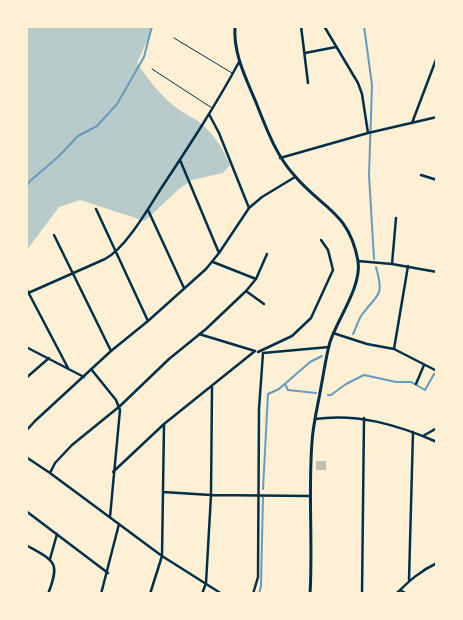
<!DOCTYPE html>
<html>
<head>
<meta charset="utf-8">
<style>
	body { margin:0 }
	#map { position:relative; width:463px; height:620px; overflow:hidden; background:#fdf0d5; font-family:"Golos Text",sans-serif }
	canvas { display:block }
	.frame { position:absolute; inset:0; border:28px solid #fdf0d5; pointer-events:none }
</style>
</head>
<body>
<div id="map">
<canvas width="463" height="620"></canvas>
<div class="frame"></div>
</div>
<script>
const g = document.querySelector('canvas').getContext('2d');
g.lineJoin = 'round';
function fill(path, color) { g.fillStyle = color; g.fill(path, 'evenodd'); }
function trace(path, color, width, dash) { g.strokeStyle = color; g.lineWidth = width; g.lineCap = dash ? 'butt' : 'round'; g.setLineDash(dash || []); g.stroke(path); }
const green = new Path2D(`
	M26,26h128l-17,37c12,17 25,35 41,46 7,5 14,8 20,12 15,11 25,28 32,44l-7,8 -31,7 -13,9 -34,32 -65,-21 -21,7 -33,44z`);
const stream = new Path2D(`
	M364,26l8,59 -3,90 5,84
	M26,187l4,-6 28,-24 20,-21 19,-10 20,-22 27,-47 8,-31
	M353,334c3,-6 5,-13 8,-18 16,-23 24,-17 15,-49
	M285,384l3,6 28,3
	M328,395h3l15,-11 18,-9 32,7h15l14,8 9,-16 3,1
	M263,489l5,-95 11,-5 31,-27 12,-6
	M259,594l2,-8 2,-89`);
const building = new Path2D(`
	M316,461h10v9h-10z`);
const service = new Path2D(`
	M174,38l58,35
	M152,69l60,39`);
const minor = new Path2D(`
	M301,26l7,57
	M324,26l34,57 4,11 6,39
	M305,53l31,-6
	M209,114l10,19 30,75
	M412,123l25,-66
	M280,158l88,-25 69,-16
	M180,160l39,93
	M421,175l16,5
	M96,209l52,112
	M148,210l36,78
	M54,235l57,116
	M358,261l34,3 45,8
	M213,262l43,17
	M392,264l4,-46
	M26,288l42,80
	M246,291l18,13
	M26,294l79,-35c21,-11 44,-52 57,-72 27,-41 54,-82 77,-125
	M333,333l34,11 27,5 43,22
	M199,334l56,17
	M26,347l58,30
	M394,349l14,-83
	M258,352l34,-16 19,-18 22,-48 -5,-20 -7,-10
	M263,353l66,-6
	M91,369l25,31 4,10 -10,107
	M26,378l23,-20
	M416,384l8,-19
	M315,419c43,-6 83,6 122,23
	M26,431l9,-10 76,-70 37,-30 58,-52 13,-16 30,-45 13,-11 33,-20
	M423,436l14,-8
	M26,457l24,16 112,83 60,38
	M113,472l51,-48 91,-73
	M50,473l5,-10 17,-18 48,-39 49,-47 37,-30 40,-38 10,-12 11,-25
	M163,492l48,3 99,1
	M26,511l82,62
	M26,545c28,16 35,16 22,49
	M50,559l7,-25
	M409,580l4,-148
	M400,590l7,4
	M101,594l18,-70
	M150,594l12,-38 2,-131
	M202,594l4,-11 5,-88 1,-108
	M253,594l5,-17 1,-168 4,-56
	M362,594l2,-176
	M396,594c13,-13 24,-23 41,-31`);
const tertiary = new Path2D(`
	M235,26c-2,29 12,54 22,79 10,25 19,50 37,70 27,33 55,36 64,86 4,25 -20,57 -28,81 -4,14 -6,30 -9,45 -3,18 -8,37 -9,55 -4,51 1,101 -2,152`);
fill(green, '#b9caca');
trace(stream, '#669bbc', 2);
fill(building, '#bec0b2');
trace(service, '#003049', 1);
trace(minor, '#003049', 2.5);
trace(tertiary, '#003049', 3);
</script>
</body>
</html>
